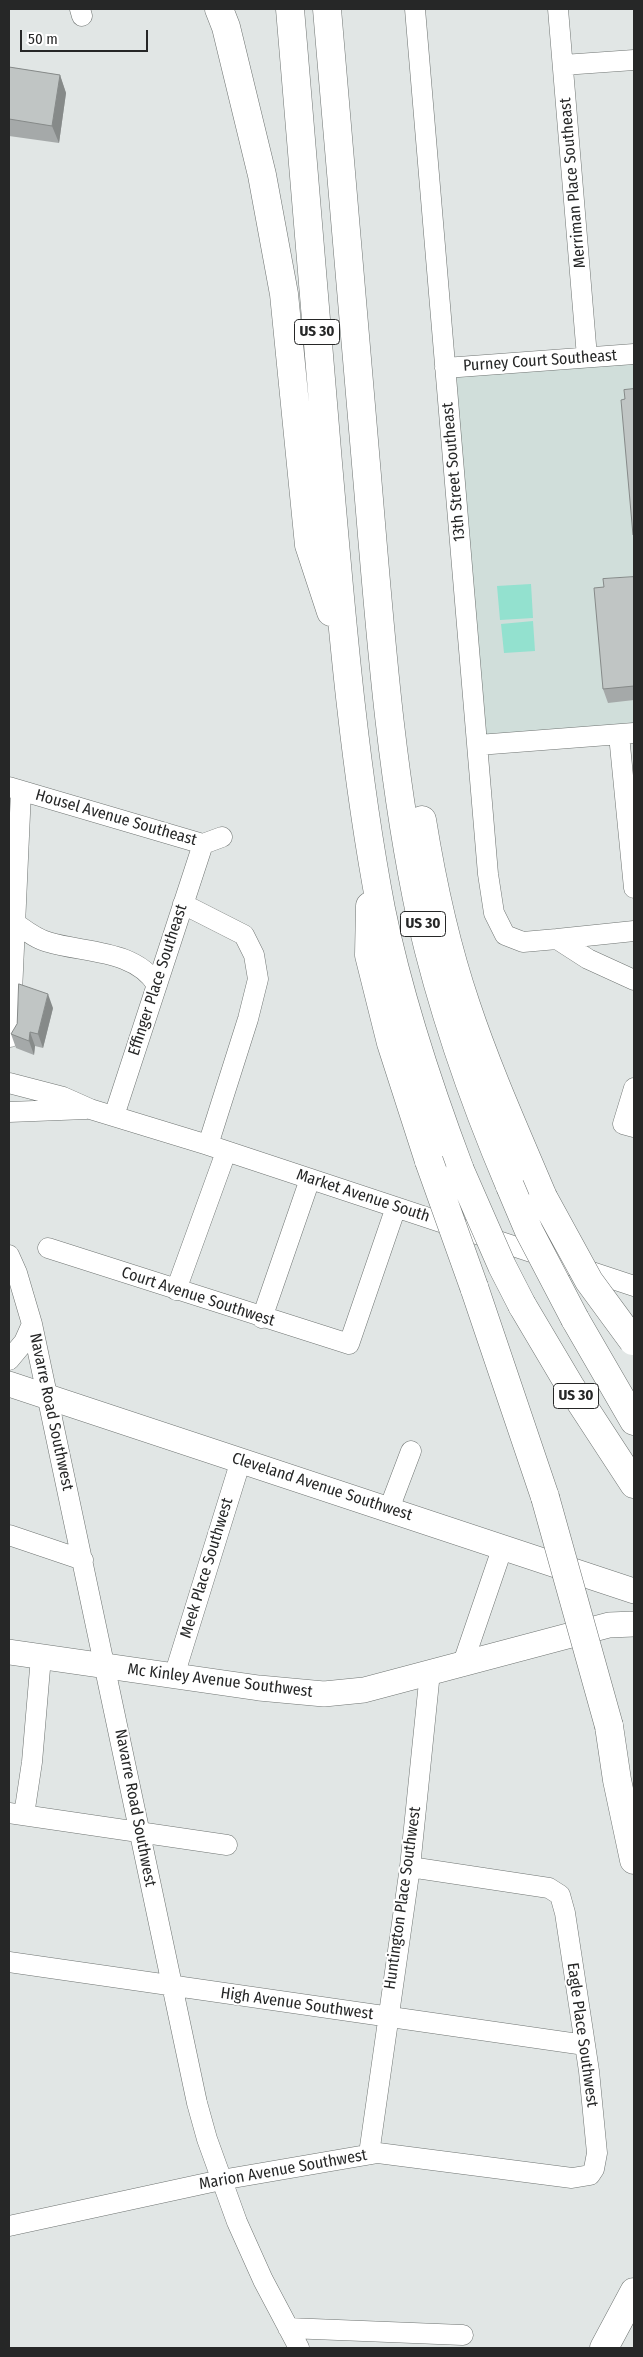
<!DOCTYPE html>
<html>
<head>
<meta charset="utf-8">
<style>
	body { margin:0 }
	#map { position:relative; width:643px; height:2357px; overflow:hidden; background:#e1e6e5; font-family:"Fira Sans Condensed",sans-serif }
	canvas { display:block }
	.frame { position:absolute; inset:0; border:10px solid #262727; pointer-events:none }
	.scale { position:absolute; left:20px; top:30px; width:128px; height:22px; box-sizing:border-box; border:2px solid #262727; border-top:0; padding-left:6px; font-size:15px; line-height:18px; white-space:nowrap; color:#262727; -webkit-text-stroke:4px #fff; paint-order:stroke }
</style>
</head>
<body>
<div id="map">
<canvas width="643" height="2357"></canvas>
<div class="frame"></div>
<div class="scale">50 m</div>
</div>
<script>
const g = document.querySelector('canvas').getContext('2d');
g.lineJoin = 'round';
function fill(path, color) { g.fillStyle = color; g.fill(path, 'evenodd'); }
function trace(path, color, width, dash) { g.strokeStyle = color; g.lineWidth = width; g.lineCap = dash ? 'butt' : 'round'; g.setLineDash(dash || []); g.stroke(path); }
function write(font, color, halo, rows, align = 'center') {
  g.font = font + ' "Fira Sans Condensed",sans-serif'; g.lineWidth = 4; g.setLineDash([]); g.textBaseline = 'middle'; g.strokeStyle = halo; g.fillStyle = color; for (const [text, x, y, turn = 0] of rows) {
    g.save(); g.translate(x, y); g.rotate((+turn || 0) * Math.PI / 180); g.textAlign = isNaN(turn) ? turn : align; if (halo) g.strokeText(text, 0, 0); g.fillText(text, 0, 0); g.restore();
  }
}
const built = new Path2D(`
	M634,354v379l-156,12 -33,-377z`);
const green = new Path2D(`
	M531,584l2,34 -33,2 -3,-34z
	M533,621l2,30 -31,2 -3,-29z`);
const minor = new Path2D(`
	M80,9l2,7
	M415,9l73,865 6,39 11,22 18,7 34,-3 31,20 46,21
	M558,9l29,348
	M563,65l71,-5
	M445,368l189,-14
	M619,735l15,153
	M478,745l156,-12
	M9,787l194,57 19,-7
	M183,904l61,31 10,20 4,24 -10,40 -40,126
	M15,923c10,7 21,16 33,19 35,11 87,7 109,43
	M557,939l77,-8
	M10,1037l11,-246
	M9,1083l54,14 27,12 118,36 426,141
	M634,1088l-11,36 11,3
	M9,1112l77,-3
	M114,1116l89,-272
	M48,1248l301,96 47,-137
	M9,1255l8,18 15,51 165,779 10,36 30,83 26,58 36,68
	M176,1290l50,-138
	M262,1318l48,-139
	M9,1360l15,-18 8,-18
	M389,1509l22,-58
	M9,1535l74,25
	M463,1663l39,-114
	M174,1676l67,-216
	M9,1813l218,32
	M24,1815l8,-53 9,-105
	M9,1962l576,83
	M369,2154l41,-287 20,-195
	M9,2226l212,-46 157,-27 194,25 18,-3 4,-6 3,-16 -8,-82 -24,-158 -5,-18 -11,-7 -139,-21
	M288,2328l175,7`);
const major = new Path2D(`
	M9,1384c208,68 416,139 625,207
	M9,1652l250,36 65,6 40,-4 245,-65 25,-1`);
const highway = new Path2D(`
	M219,9l7,18 36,148 22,119 25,251 22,67
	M290,9c13,151 25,302 38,454 13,149 25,299 53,446 18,89 47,176 79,261
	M327,9c13,152 26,303 39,455 13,151 23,305 55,454 21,92 52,181 89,268
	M422,820c10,62 24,126 44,185 22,66 50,128 77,192
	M370,906l-1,49 22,88 38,118
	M474,1287l71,210
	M522,1305l48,81 64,98
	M575,1319l59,102
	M609,1726l8,54 17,80
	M604,2348l30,-56`);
const highwayBridge = new Path2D(`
	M429,1161l45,126
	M460,1170l42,96 20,39
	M510,1186l19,45 46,88
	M543,1197l46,84 44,60
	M545,1497l64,229`);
const wall = new Path2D(`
	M9,67l51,8 6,18 -7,50 -50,-7z
	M634,577v123l-26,3 -5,-14 1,-102z
	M53,1008l-10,40 -8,-2 -1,9 -18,-7 -5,-14z`);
const shadedWall = new Path2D(`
	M60,75l6,18 -7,50 -7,-17z
	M48,994l5,14 -10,40 -5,-14z
	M30,1032l5,14 -1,9 -5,-14z`);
const building = new Path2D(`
	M9,67l51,8 -8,51 -43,-7z
	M634,389v146h-1l-12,-135 4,-1 -1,-9z
	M634,577v109l-31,3 -9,-101 10,-1 -1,-8z
	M19,984l29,10 -10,40 -8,-2 -1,9 -18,-7 6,-10z`);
const shields = [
	[317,332,45],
	[423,924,45],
	[576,1396,45]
];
const shieldNames = [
	["US 30",317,332],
	["US 30",423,924],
	["US 30",576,1396]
];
const streetNames = [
	["Merriman Place Southeast",573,183,-95],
	["Purney Court Southeast",540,361,-4],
	["13th Street Southeast",454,472,-95],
	["Housel Avenue Southeast",116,818,16],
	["Effinger Place Southeast",158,980,-72],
	["Market Avenue South",363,1196,18],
	["Court Avenue Southwest",198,1297,18],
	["Navarre Road Southwest",51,1412,78],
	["Cleveland Avenue Southwest",322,1487,18],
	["Meek Place Southwest",207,1568,-73],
	["Mc Kinley Avenue Southwest",220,1681,7],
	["Navarre Road Southwest",135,1808,79],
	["Huntington Place Southwest",403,1898,-82],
	["High Avenue Southwest",297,2004,8],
	["Eagle Place Southwest",582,2035,82],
	["Marion Avenue Southwest",283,2170,-10]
];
fill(built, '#d0deda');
fill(green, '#93e1cf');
trace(minor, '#6f7472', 21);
trace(major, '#6f7472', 26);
trace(highway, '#6f7472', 29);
trace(minor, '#fff', 20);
trace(major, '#fff', 25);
trace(highway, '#fff', 28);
trace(highwayBridge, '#6f7472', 29, []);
trace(highwayBridge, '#fff', 28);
fill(wall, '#a5a9a9');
fill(shadedWall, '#868a89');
fill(building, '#c0c5c4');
trace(building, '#868a89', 1);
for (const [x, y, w] of shields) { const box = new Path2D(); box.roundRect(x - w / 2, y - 12.5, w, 25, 4); g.fillStyle = '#fff'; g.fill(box); trace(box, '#262727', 1); }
write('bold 15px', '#262727', null, shieldNames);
write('16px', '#262727', '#fff', streetNames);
</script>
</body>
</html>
